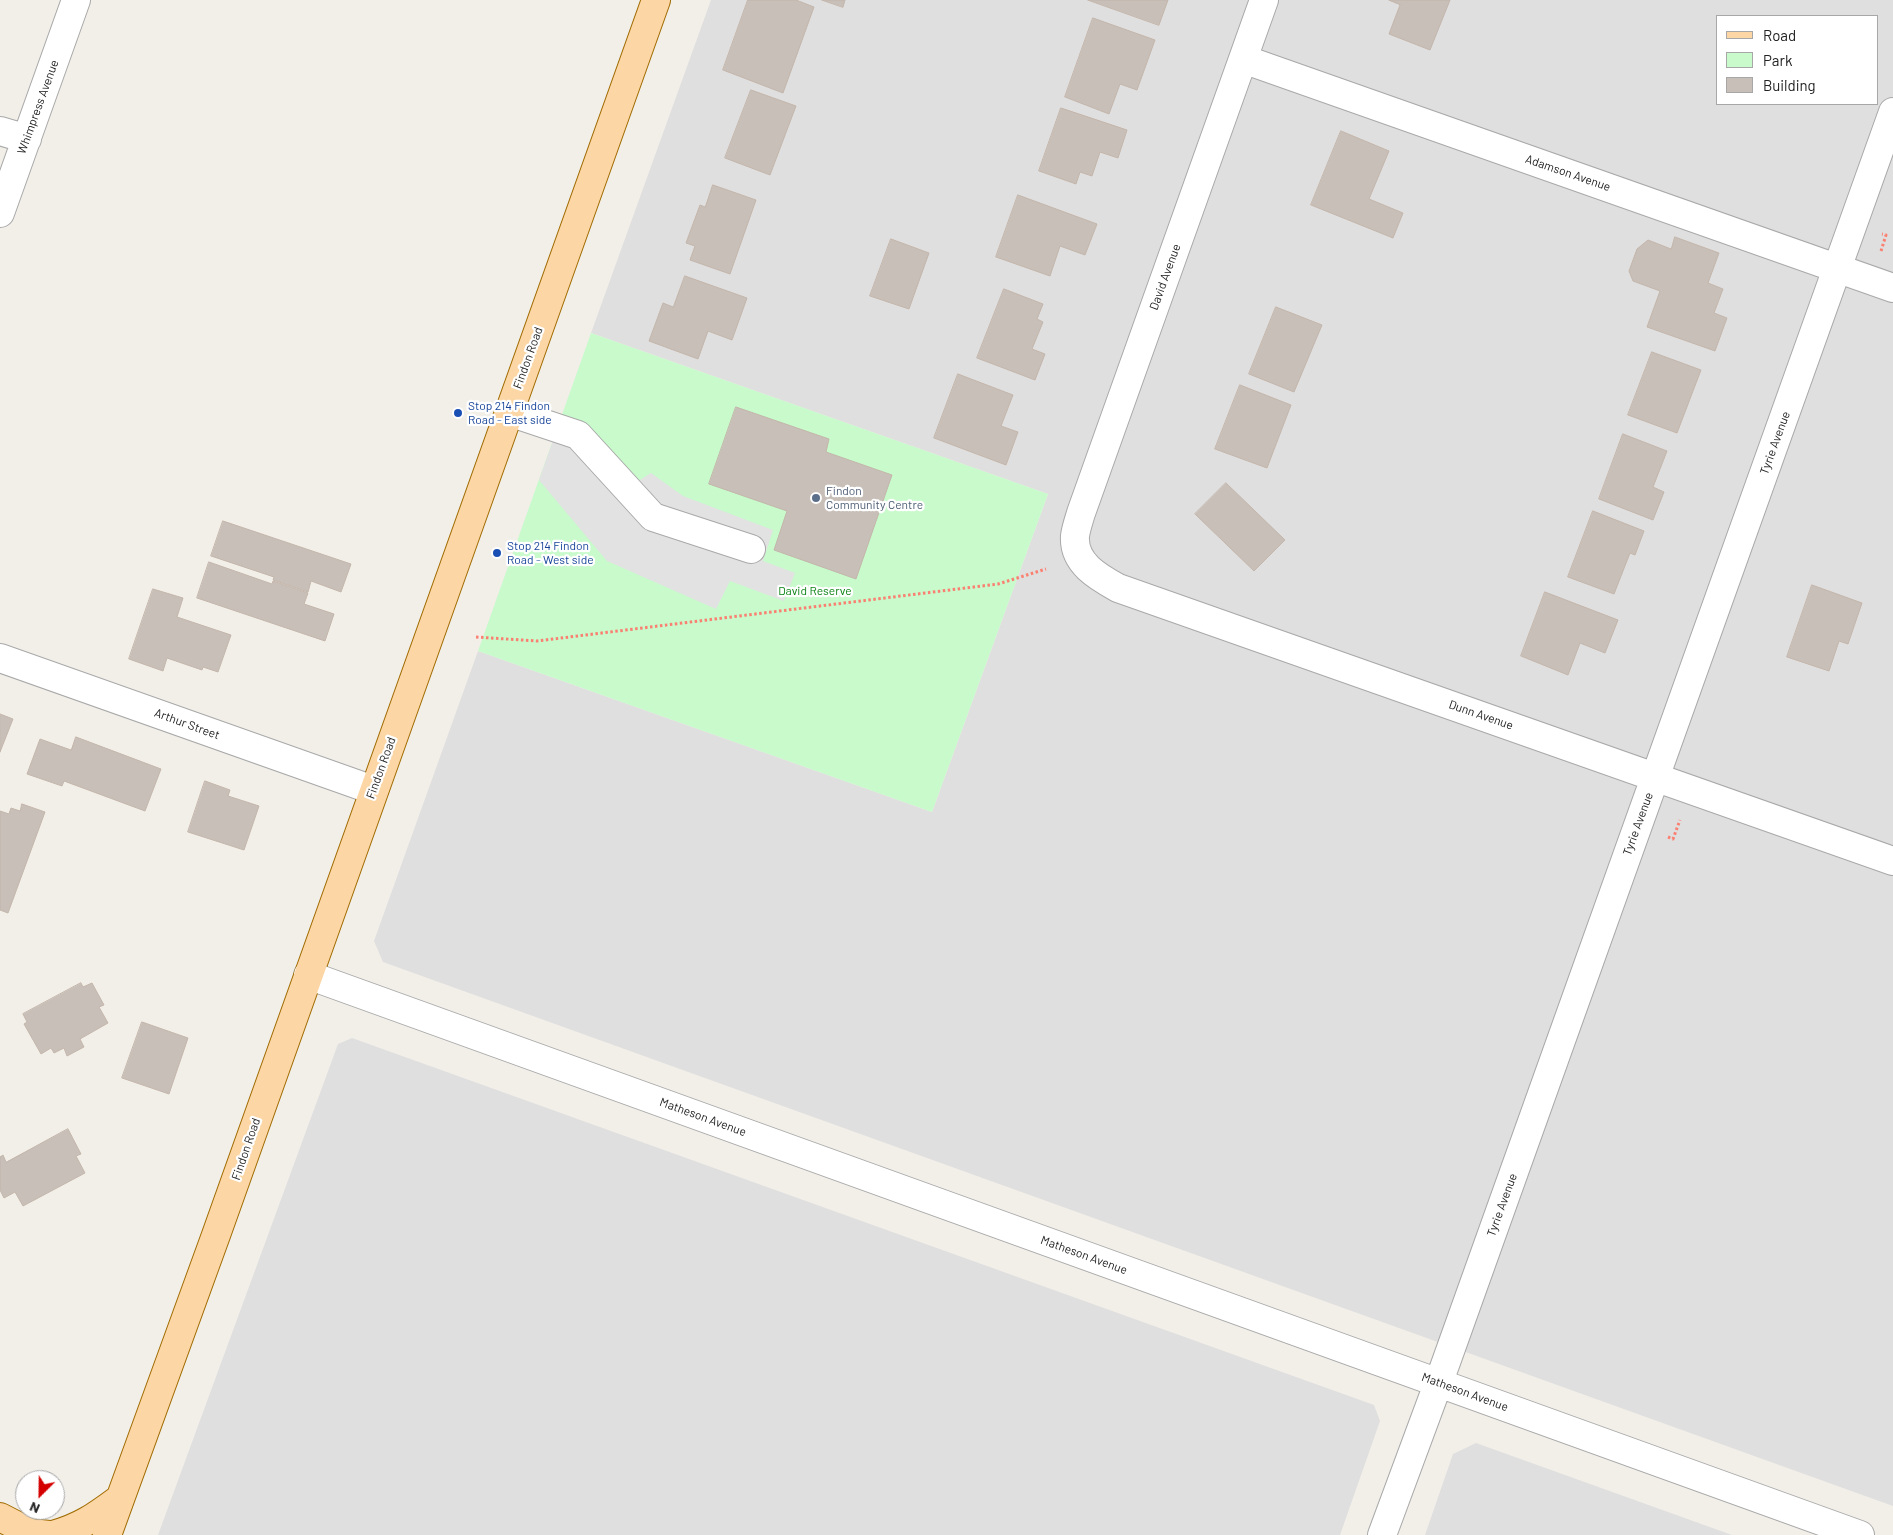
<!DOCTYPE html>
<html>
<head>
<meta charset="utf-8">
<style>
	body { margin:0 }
	#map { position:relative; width:1893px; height:1535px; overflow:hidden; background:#f2efe9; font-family:Barlow,sans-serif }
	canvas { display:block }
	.legend { position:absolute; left:1716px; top:15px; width:162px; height:90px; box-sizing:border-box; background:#fff; border:1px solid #a7a7a7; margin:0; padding:6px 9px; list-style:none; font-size:15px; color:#222 }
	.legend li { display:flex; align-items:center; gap:10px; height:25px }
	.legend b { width:25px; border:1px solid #a7a7a7 }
	.north { position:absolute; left:15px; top:1470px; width:50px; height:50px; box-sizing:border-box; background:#fff; border:1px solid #a7a7a7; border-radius:50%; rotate:203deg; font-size:14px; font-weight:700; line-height:20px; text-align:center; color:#222 }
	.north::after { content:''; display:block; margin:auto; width:18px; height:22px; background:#d40000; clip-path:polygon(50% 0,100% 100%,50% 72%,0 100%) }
</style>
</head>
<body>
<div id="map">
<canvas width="1893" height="1535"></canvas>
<ul class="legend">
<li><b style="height:6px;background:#fcd6a4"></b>Road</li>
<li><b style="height:14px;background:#c8facc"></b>Park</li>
<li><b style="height:14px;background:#c7bfb8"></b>Building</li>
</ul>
<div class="north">N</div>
</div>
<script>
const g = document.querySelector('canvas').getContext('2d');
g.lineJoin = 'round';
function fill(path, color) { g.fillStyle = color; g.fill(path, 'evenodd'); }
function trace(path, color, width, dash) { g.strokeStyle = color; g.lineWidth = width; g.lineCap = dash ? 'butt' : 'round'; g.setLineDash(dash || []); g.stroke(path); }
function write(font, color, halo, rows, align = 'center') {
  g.font = font + ' Barlow,sans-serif'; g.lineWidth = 4.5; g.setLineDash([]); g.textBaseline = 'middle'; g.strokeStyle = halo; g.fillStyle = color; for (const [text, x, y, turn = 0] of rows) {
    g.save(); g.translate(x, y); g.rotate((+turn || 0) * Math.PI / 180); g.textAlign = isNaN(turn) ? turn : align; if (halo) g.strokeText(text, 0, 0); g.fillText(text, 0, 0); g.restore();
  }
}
const residential = new Path2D(`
	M711,0h1182v1506l-1510,-544 -9,-21 104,-290 454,161 116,-318 -457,-161zM1717,16h160v88h-160z
	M352,1038l1022,367 6,16 -40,114h-1182l180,-491z
	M1476,1443l256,92h-307l28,-81z`);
const park = new Path2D(`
	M591,333l457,161 -116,318 -454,-161z`);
const parking = new Path2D(`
	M556,432l73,55 22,-14 32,23 90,34 -10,31 32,12 -11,28 -54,-20 -14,28 -109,-48 -68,-81z`);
const building = new Path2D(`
	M748,0h48l18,7 -31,86 -60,-23z
	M822,0h23l-2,7z
	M1088,0h80l-9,25z
	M1389,0h61l-20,50 -41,-16 11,-29z
	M1093,18l62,22 -18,50 -17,-6 -11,30 -44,-17z
	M751,90l45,16 -26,69 -45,-17z
	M1061,108l66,22 -9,28 -18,-6 -8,24 -12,-4 -4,12 -37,-13z
	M1341,131l48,20 -20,48 34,14 -10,25 -82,-33z
	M713,185l43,15 -26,74 -40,-14 5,-14 -9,-3 14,-38 5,2z
	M1018,195l79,29 -12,31 -25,-9 -10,30 -54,-19z
	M1675,237l44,16 -11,30 15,6 -9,24 13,5 -12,33 -68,-24 13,-36 -27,-10 -4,-10 8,-22 11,-9 23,9z
	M891,239l38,14 -20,56 -39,-13z
	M685,276l62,22 -15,42 -24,-9 -10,28 -49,-18 14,-38 10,4z
	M1004,289l39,15 -6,15 6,3 -11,27 13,5 -10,26 -58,-22z
	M1276,307l46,18 -28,67 -45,-18z
	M1652,352l49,18 -24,63 -49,-18z
	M958,374l55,21 -12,31 17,6 -12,33 -72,-27z
	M1240,385l51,20 -24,63 -52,-19z
	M736,407l93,32 -3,13 66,23 -36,104 -82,-29 13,-39 -78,-27z
	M1623,434l44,17 -14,36 11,5 -11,28 -54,-21z
	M1226,483l59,57 -31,31 -59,-57z
	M1593,511l51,20 -9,24 -5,-2 -16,41 -46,-17z
	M223,521l128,43 -10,28 -30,-11 -3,11 -35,-12 1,-3 -63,-21z
	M209,562l63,22 1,-3 35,12 -4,11 30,10 -9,27 -128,-43z
	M1812,585l50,18 -14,41 -9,-3 -10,30 -42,-14z
	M153,589l30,9 -6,19 54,18 -13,37 -15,-5 -1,3 -35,-12 -4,13 -34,-12z
	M1545,592l73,28 -13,33 -25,-10 -12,32 -47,-19z
	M0,714l13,5 -13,33z
	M76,737l85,32 -16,42 -81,-30 -2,5 -35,-12 13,-35 31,11z
	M205,781l25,9 -2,6 31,10 -15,44 -56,-18z
	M22,804l23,8 -37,101 -8,-3v-99l9,3 2,-6 9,3z
	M81,983l2,4 9,-4 12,22 -5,2 9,16 -28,16 4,8 -17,9 -3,-8 -10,5 -3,-5 -10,6 -17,-30 3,-2 -4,-8z
	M142,1022l46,16 -19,56 -47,-16z
	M68,1129l13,25 -5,2 9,17 -62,33 -8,-14 -11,6 -4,-8v-33l3,-2 3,7z`);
const path = new Path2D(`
	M1881,251l5,-16 -4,-1
	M476,637l61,4 461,-57 48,-15
	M1668,837l5,2 7,-19`);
const minor = new Path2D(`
	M1264,0l-183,513c-2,7 -5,15 -6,23 -2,27 23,41 43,52l775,273
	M1243,59l650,229
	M0,131l27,8
	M0,213l76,-213
	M509,412l69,23 75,82 98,32
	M0,658l373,132
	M308,975l1552,560
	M1382,1535l63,-170 448,-1253`);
const major = new Path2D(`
	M0,1517l31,16 18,2
	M53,1535c28,-8 42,-18 65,-35
	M107,1535l109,-300 440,-1235`);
const markers = [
	[458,413,5,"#1a4fb4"],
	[816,498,5,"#5c6f8a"],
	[497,553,5,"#1a4fb4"]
];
const streetNames = [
	["Whimpress Avenue",38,107,-70],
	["Adamson Avenue",1568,173,19],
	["David Avenue",1165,277,-70],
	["Findon Road",528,358,-70],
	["Tyrie Avenue",1775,443,-70],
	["Dunn Avenue",1481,715,19],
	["Arthur Street",187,724,20],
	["Findon Road",381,768,-70],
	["Tyrie Avenue",1638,824,-70],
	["Matheson Avenue",703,1117,20],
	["Findon Road",246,1149,-71],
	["Tyrie Avenue",1502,1205,-70],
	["Matheson Avenue",1084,1255,20],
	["Matheson Avenue",1465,1392,20]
];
const transitNames = [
	["Stop 214 Findon",468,406],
	["Road - East side",468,420],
	["Stop 214 Findon",507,546],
	["Road - West side",507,560]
];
const serviceNames = [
	["Findon",826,491],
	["Community Centre",826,505]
];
const parkNames = [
	["David Reserve",815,591]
];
fill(residential, '#e0dfdf');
fill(park, '#c8facc');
fill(parking, '#e2e2e2');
fill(building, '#c7bfb8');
trace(building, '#c4b6ab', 1);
trace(minor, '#a9a9a9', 30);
trace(major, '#a06b00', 30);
trace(path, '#fa8072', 3, [2.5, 2.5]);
trace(minor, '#fff', 28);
trace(major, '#fcd6a4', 28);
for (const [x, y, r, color] of markers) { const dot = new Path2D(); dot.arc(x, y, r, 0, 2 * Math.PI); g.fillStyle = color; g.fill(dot); trace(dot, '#fff', 2); }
write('12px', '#222', '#fff', streetNames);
write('12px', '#164399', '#fff', transitNames, 'left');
write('12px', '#4e5e75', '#fff', serviceNames, 'left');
write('12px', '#0c8416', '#fff', parkNames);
</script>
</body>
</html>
